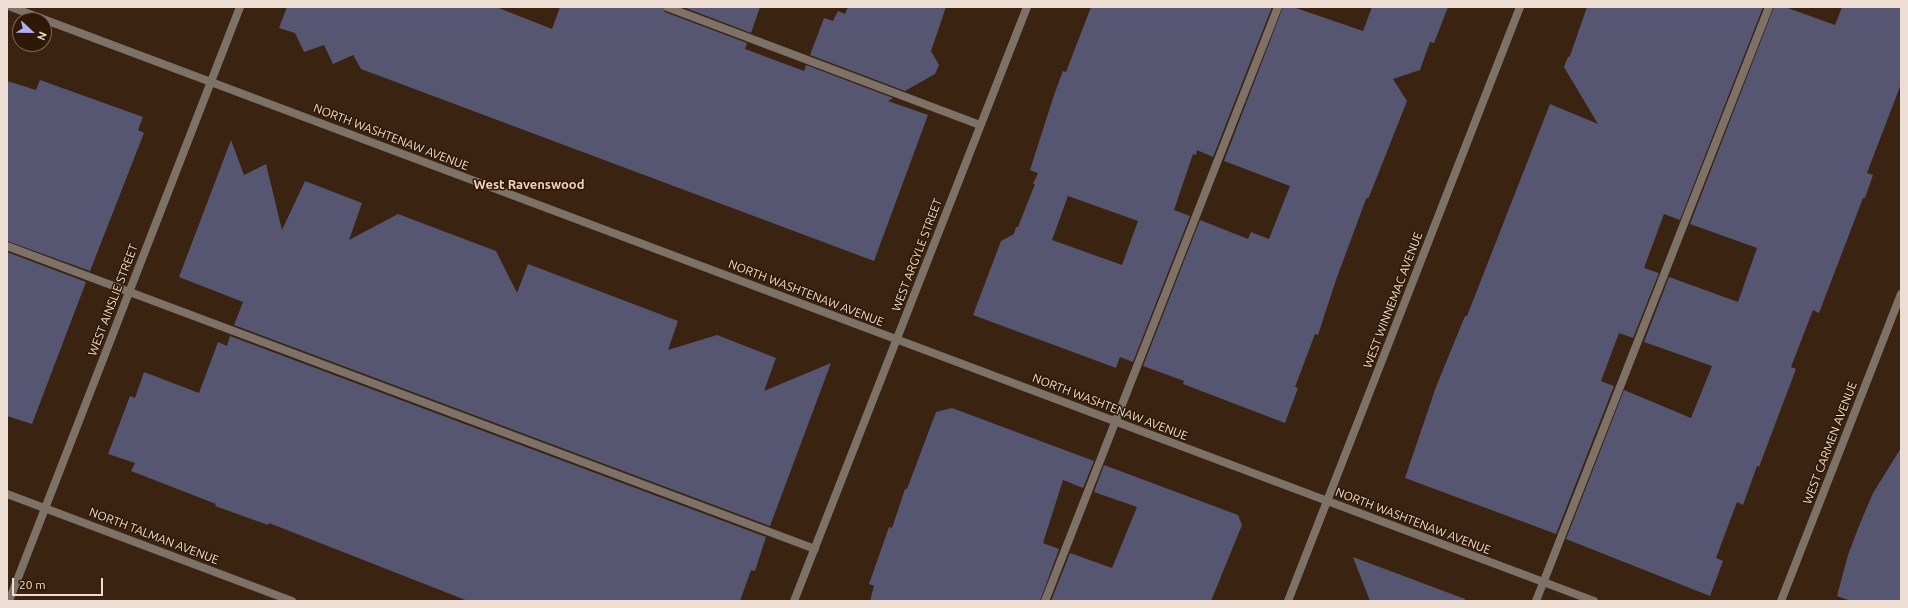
<!DOCTYPE html>
<html>
<head>
<meta charset="utf-8">
<style>
	body { margin:0 }
	#map { position:relative; width:1908px; height:608px; overflow:hidden; background:#3a2310; font-family:Ubuntu,sans-serif }
	canvas { display:block }
	.frame { position:absolute; inset:0; border:8px solid #edddd2; pointer-events:none }
	.north { position:absolute; left:12px; top:12px; width:40px; height:40px; box-sizing:border-box; background:#2f1906; border:1px solid #7b6758; border-radius:50%; rotate:112deg; font-size:11px; font-weight:700; line-height:16px; text-align:center; color:#edddd2 }
	.north::after { content:''; display:block; margin:auto; width:14px; height:18px; background:#aeaefb; clip-path:polygon(50% 0,100% 100%,50% 72%,0 100%) }
	.scale { position:absolute; left:12px; top:578px; width:91px; height:18px; box-sizing:border-box; border:2px solid #edddd2; border-top:0; padding-left:5px; font-size:12px; line-height:14px; white-space:nowrap; color:#edddd2; -webkit-text-stroke:3px #2f1906; paint-order:stroke }
</style>
</head>
<body>
<div id="map">
<canvas width="1908" height="608"></canvas>
<div class="frame"></div>
<div class="north">N</div>
<div class="scale">20 m</div>
</div>
<script>
const g = document.querySelector('canvas').getContext('2d');
g.lineJoin = 'round';
function fill(path, color) { g.fillStyle = color; g.fill(path, 'evenodd'); }
function trace(path, color, width, dash) { g.strokeStyle = color; g.lineWidth = width; g.lineCap = dash ? 'butt' : 'round'; g.setLineDash(dash || []); g.stroke(path); }
function write(font, color, halo, rows, align = 'center') {
  g.font = font + ' Ubuntu,sans-serif'; g.lineWidth = 3; g.setLineDash([]); g.textBaseline = 'middle'; g.strokeStyle = halo; g.fillStyle = color; for (const [text, x, y, turn = 0] of rows) {
    g.save(); g.translate(x, y); g.rotate((+turn || 0) * Math.PI / 180); g.textAlign = isNaN(turn) ? turn : align; if (halo) g.strokeText(text, 0, 0); g.fillText(text, 0, 0); g.restore();
  }
}
const building = new Path2D(`
	M287,7h209l56,22 8,-22h102l3,5 82,31 -2,6 59,22 2,-6 87,33 -5,3 40,14 -54,146 -513,-192 -8,-14 -20,9 -9,-19 -20,7 -9,-19 -16,-5z
	M683,7h77l-9,26z
	M848,7h98l-15,44 8,14 -4,9 -30,17 -95,-36 14,-37 9,3 5,-10 7,3z
	M1091,7h181l-59,150 -16,-7 -1,5 -3,-1 -19,56 16,6 -57,146 -13,-5 -4,11 -143,-53 28,-74 13,-7 2,-7h2l17,-43h-2l5,-11 -8,-3 24,-75 9,-24 3,1zM1068,196l70,25 -16,44 -70,-25z
	M1283,7h10l70,24 9,-24h76l-14,36 -4,-1 -10,28 -27,9 14,22 -38,96 -3,2 -30,81 -18,55 -3,-1 -20,53 3,1 -13,35 -102,-39 1,-3 -41,-15 57,-146 48,19 3,-7 18,7 21,-53 -66,-25z
	M1587,7h176l-83,213 -16,-6 -20,54 15,5 -26,65 -14,-5 -18,48 13,5 -58,148 -151,-56 31,-91 29,-71h2l83,-212 48,20 -34,-57 4,-10 2,-1z
	M1774,7h11l50,18 7,-18h59v77l-34,89 6,2 -8,23h-2l-44,115 -6,-3 -22,57 5,2 -37,98 -2,-1 -14,39 -6,-3 -21,56 7,3 -13,35 -144,-57 58,-149 67,28 21,-52 -68,-24 25,-65 69,25 19,-54 -67,-24z
	M40,80l103,37 -5,13 6,3 -54,138 -83,-30v-160l29,9z
	M231,140l13,35 22,-11 16,66 23,-49 57,22 -13,37 49,-26 98,37 21,42 11,-29 150,57 -10,29 49,-15 59,23 -12,33 67,-28 -61,163 -536,-201 9,-23 -64,-25z
	M7,252l79,30 -54,142 -25,-8z
	M230,336l536,201 -11,34 -4,-1 -11,31h-272l-199,-78 -1,2 -53,-19 1,-2 -85,-33 4,-8 -27,-9 22,-58 5,2 9,-26 55,21 19,-51 9,4z
	M952,408l142,53 -11,27 -20,-8 -20,63 16,6 -19,52h-170l4,-15 -5,-2 20,-57 3,1 13,-39h2l29,-77z
	M1901,448v153h-50l-14,-5 11,-41 11,-29 14,-33z
	M1104,465l134,50 4,10 -31,76h-160l19,-48 42,15 25,-61 -43,-15z
	M1353,557l112,42 -1,2h-94z`);
const lane = new Path2D(`
	M667,7l313,118
	M7,246l808,303
	M1045,601l233,-594
	M1536,601l233,-594`);
const street = new Path2D(`
	M11,7l1583,594
	M7,494l285,107
	M9,601l231,-594
	M794,601l233,-594
	M1288,601l232,-594
	M1781,601l120,-307`);
const streetNames = [
	["NORTH WASHTENAW AVENUE",391,137,21],
	["WEST ARGYLE STREET",917,255,-69],
	["NORTH WASHTENAW AVENUE",806,293,21],
	["WEST AINSLIE STREET",113,300,-69],
	["WEST WINNEMAC AVENUE",1393,300,-69],
	["NORTH WASHTENAW AVENUE",1110,407,21],
	["WEST CARMEN AVENUE",1830,443,-69],
	["NORTH WASHTENAW AVENUE",1413,521,21],
	["NORTH TALMAN AVENUE",154,536,21]
];
const neighbourhoodNames = [
	["West Ravenswood",529,185]
];
fill(building, '#565673');
trace(lane, '#7e7268', 8);
trace(street, '#7e7268', 8);
write('12px', '#edddd2', '#2f1906', streetNames);
write('bold 13px', '#f0d1ba', '#2f1906', neighbourhoodNames);
</script>
</body>
</html>
